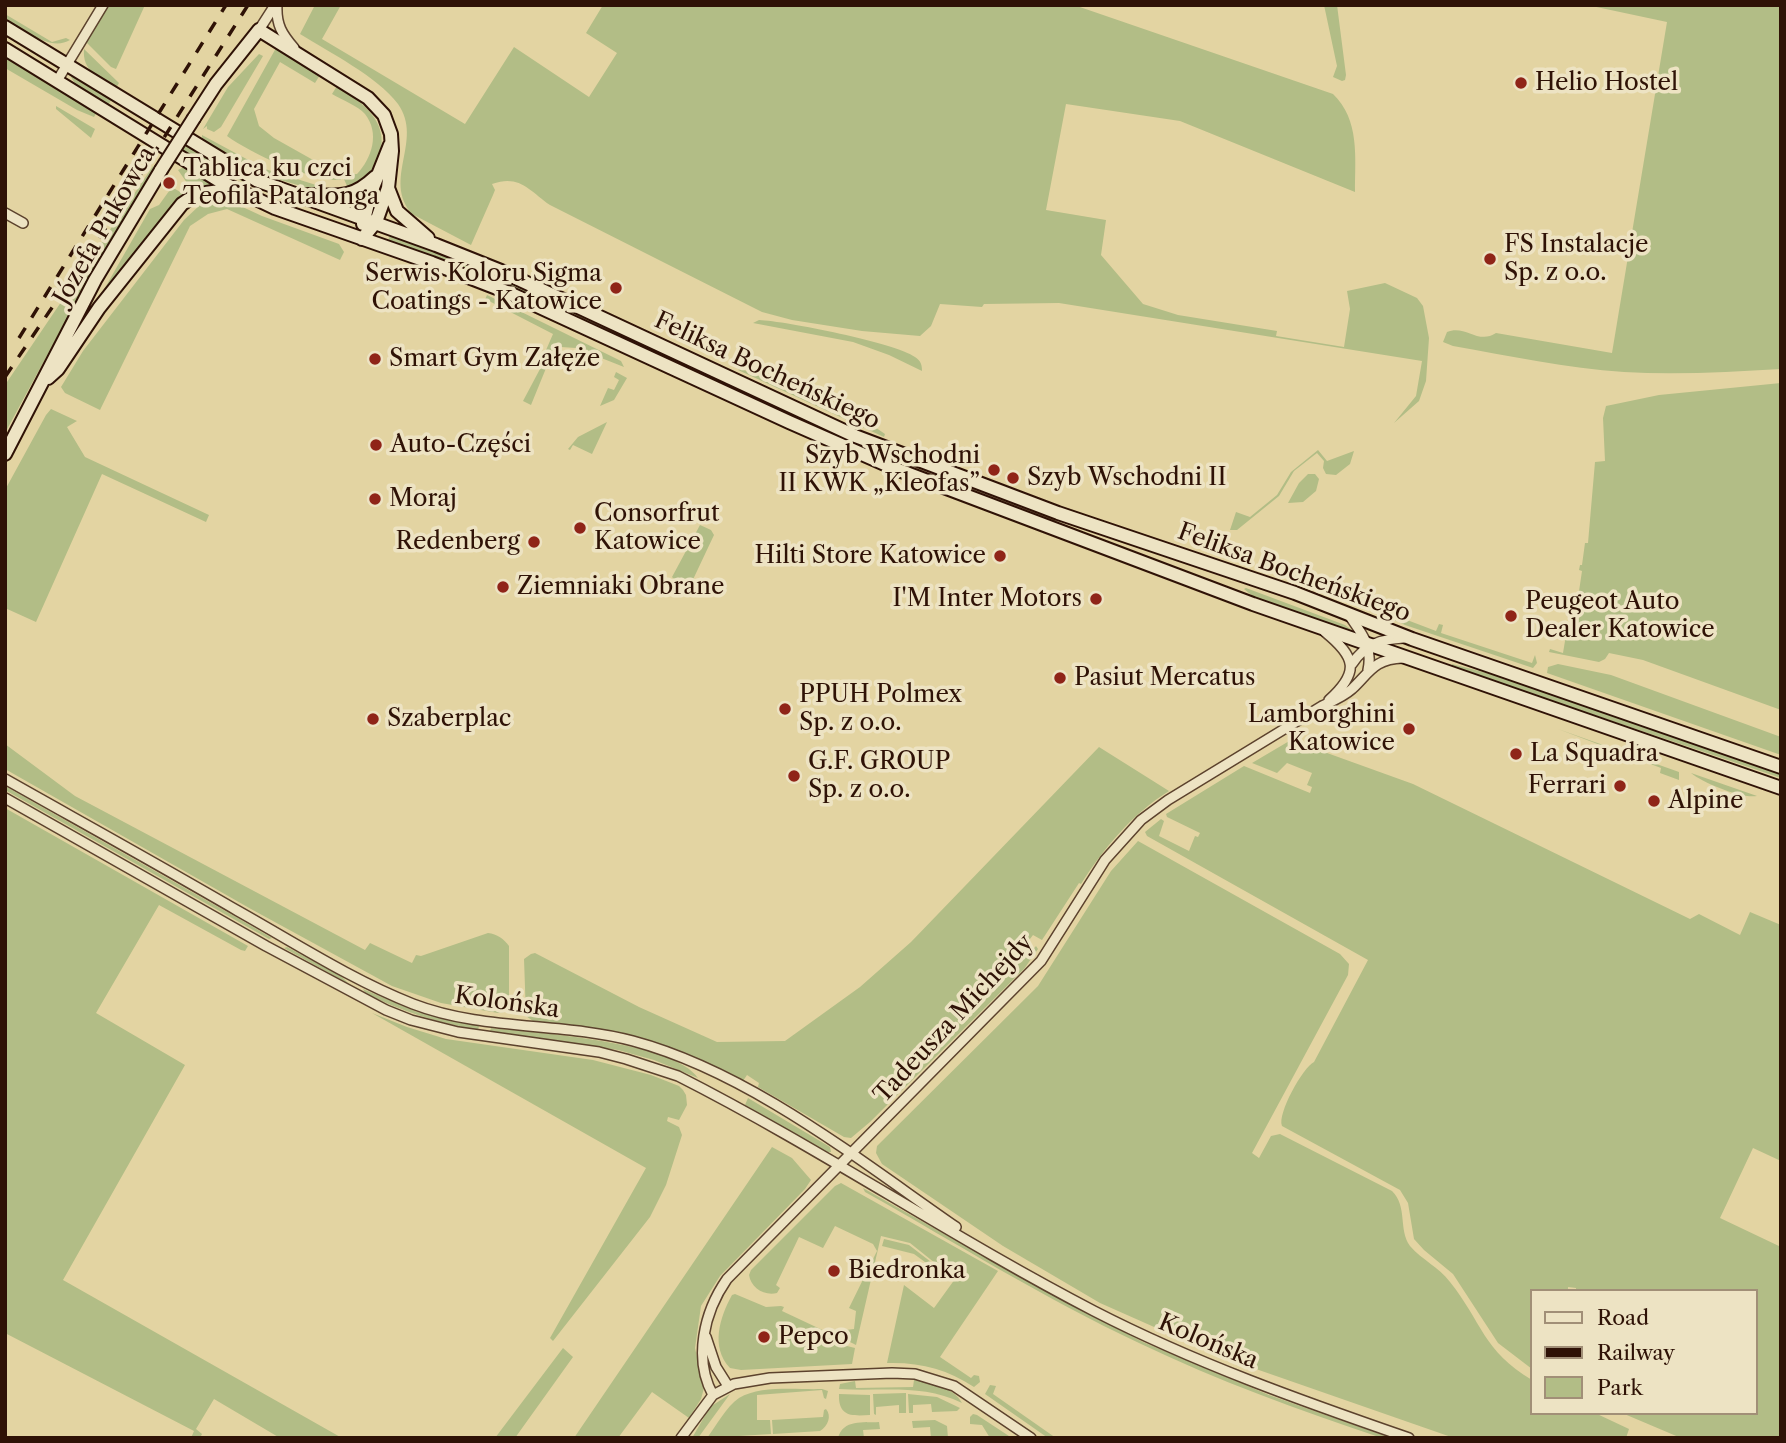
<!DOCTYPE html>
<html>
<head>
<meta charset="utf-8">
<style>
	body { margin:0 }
	#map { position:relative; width:1786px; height:1443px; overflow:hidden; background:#e3d4a2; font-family:"Libre Caslon Text",serif }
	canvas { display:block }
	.frame { position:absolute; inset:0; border:7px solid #2f1206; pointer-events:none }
	.legend { position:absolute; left:1530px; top:1289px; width:228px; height:126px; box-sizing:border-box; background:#ede3c3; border:2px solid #a18f77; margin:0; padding:9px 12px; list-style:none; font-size:21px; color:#2f1206 }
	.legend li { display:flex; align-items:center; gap:14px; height:35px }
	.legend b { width:35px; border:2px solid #a18f77 }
</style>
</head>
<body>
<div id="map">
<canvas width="1786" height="1443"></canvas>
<div class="frame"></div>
<ul class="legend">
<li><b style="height:9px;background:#ede3c3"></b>Road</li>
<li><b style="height:9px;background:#2f1206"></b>Railway</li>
<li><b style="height:19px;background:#b2bd86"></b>Park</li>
</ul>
</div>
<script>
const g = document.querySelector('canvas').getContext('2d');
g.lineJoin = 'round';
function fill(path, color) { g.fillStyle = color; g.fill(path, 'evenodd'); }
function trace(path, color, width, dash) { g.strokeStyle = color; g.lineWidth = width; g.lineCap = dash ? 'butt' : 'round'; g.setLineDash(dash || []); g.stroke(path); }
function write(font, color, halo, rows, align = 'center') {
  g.font = font + ' "Libre Caslon Text",serif'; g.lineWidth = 7; g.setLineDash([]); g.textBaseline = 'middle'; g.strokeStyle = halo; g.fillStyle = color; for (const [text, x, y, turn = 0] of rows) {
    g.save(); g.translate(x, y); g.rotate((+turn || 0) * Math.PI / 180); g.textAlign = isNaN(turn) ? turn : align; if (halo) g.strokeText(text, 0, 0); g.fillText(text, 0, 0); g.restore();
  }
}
const green = new Path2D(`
	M108,5h37l-29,64 -5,-2 -25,-25z
	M315,5h26l-19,34 143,85 49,-77 75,50 28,-44 -31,-20 17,-28h471l259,89c27,26 22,63 22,98l-175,-71 -114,-17 -20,106 60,10 -5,35 42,49 35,11 99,16 -1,5 68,11 6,-38 -3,-18 38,-8 32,15 6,8 6,32 -3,43 -7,20 -25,22 22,-27 6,-35 -363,-58 -75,1 -2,3 -42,-3 -9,22 -11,10 -58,-5 -70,-11 -30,-8 -212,-107c-21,-15 -31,-31 -58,-21l3,6 -2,5 -22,50 -59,-31c-30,-35 12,-73 -14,-110 -21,-28 -68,-51 -98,-70z
	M1324,5h13l9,70 -1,5 -3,1 -9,-4 4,-11z
	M1587,5h194v364c-52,3 -105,6 -157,3 -57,-4 -115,-16 -171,-26l-10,-4 4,-10c18,-8 31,13 49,1l116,20 55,-331z
	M5,14l47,28 14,-4 4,2c-20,12 -47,-11 -65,-22z
	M276,48l44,27 -5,8 -35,-21 -26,47 5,17 15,12 64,36 3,6c-31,1 -89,-26 -114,-44z
	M84,49l35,34 -3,5c-17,-10 -34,-17 -32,-39z
	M259,54l4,2 -42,71 -7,5 -7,-3v-3l-4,3 25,-42z
	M5,56l92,56 -3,5 -17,-7 -72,-42z
	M73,75l38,25 -3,6c-13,-8 -30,-15 -37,-29z
	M337,86c25,16 52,35 43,68 -1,7 -4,15 -9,20 -6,6 -15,11 -22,16l-7,-15 15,-1c15,-16 23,-41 8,-60 -7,-8 -23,-14 -33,-20z
	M56,106l39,23 -4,9 -35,-29z
	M202,135l63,34 67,21 -6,3 -67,-19 -57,-33z
	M183,144l63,37 39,17 -1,2 -74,-33 -31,-17z
	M153,166l2,1 -60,100 -90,166v-48z
	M184,167l26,15v3l-18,5 -14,-20z
	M172,187l13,8 -9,7 -78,98 52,-91 9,-4z
	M216,201l18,2 28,13 77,28 5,8 -4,8 -113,-51 -19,5 -18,12 -90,184 -35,-17 -4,-6 22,-36 101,-131 17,-16z
	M391,234l101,40 198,92 -1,3 -152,-72 -88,-35 -50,-17 -11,-5z
	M487,295l134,66 3,6 -48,-19 -15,-1 -10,9 -20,49 -8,-4 17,-32v-5l13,-30 -64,-33 -1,2 -4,-1z
	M759,320c26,1 138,23 156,37 6,4 7,8 7,14l-33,-16 -36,-13 -100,-19z
	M741,369l19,7 5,-4 3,1 1,7 22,8 3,-5 2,1 8,14 65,25 16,11 -1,3 -146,-67z
	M616,372l11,6 -13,22 -14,6 8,-18 6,2 5,-10 -5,-3z
	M1781,383v327l-138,-50 -34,-7 -4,6 -6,3 -50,-10 1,-3 13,4 4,-24 7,-4 8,-54 -3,-1 1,-5h2l3,-22h3l7,-81 10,-1 -2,-43 3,-12 53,-11z
	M51,409l26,12 -10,6 18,30 124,58 -3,7 -104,-48 -66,148 -31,-14v-118l41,-75z
	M607,422l-15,32 -19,-9 -3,5 -2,-1 10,-12z
	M1318,450l9,11 27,-10 -4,13 -14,11 -10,-1 -3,-6 1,-7 -7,-8 -23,18 -15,25 -42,34h-7l6,-18 14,5 27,-22 14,-23z
	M1308,474h7l4,5 -3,12 -13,11 -15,1 11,-20z
	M700,525l11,5 3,5 -25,53 -13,-7 -4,-4z
	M1263,559l7,3 1,4 7,5 158,60 3,-7 4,1 -2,8 91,30 3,-8 2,8 -4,5 -128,-43 -62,-28 -65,-24 -5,-3 -4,-8z
	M1246,588l99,37 11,8 -101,-35 -11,-9z
	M1452,664l58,15 271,95v4l-329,-111z
	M1558,664l53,11 170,62v18l-234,-82 1,-6z
	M1558,729l121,43v8l-19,-7 1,-5z
	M1291,740l122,44 277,135 9,-5 41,21 10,-23 31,13v236l-28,-13 -33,70 61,29v191h-100l-59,-25h134v-122h-180v-3l-8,-1v4h-36v78l-34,-26 -45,-69 -29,-24 -10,-11 -6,-36 -8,-13 -118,-64c-5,-12 21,-59 32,-64l54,-102 -221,-124 -2,-4 16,-13 3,2 -5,15 30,15 6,-15 3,1 2,-4 -33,-16 -1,-3 78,-48 66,27 2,-6 -5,-2 5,-12 -25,-10 -10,10 -25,-10z
	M5,744l70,52 290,154 5,-7 42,20 4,-8 5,1 67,-23c9,1 16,6 21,13v61l-5,5 -6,1 -57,-10 -49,-17 -141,-77 -246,-140z
	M1099,747l70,44c-37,23 -65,57 -88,93l-2,-1 -37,57 -9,-5 -10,13 7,5 6,-7 2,3 -14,20 -154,153 -19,16 -7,-1 -86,-50 1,-4 -12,-8 -4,6c-72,-40 -129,-52 -210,-60l-7,-5 -2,-57 7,-5 4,-1 104,54 78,35 68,-1 75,-54 51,-45z
	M1691,773l66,23c-15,3 -54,-13 -66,-23z
	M5,786l231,131 36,21 -3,1 -264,-149z
	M5,808l243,138 -3,5 -4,-1 -82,-45 -63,108 89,52 -122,215 279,158h-62l-66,-39 -18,30 6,5 -2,4h-9l3,-7 -189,-98z
	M1138,841l202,113 9,10 -1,11 -96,178 7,5 12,-22 9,-2 112,57c16,16 6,38 18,55 12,14 29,21 40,36 32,40 33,69 82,98v33h63l34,16 -3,9h-172l-198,-69 -59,-23 -97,-43 -97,-57 -121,-82 -6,-11 1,-7 161,-160 73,-115z
	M287,947l54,29 8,8 -65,-36z
	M363,989l54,23 62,14 -1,4c-40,-7 -77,-19 -113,-37z
	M372,1013l35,14 39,12 147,21 58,15 28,11 4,4 3,5 1,10 -8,15 -11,-3 -1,4 12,6 3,8 -16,50 -16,32 -97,124 -3,-3 96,-170z
	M491,1028c44,5 182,13 207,50l-44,-18 -36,-10 -128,-19z
	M748,1098l82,49 1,5h-4l-82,-47z
	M772,1147l20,11 19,22 -6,9 -85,87 -19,30 -6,42 9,40 -3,11 -12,19 -37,-26 -34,46h-44z
	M841,1183l157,88 -58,86 31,21 3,-3 5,1 1,6 -6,5c-27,-18 -54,-25 -87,-24l17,-78 30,23 21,-29 -45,-36 -29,-7 -25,109 -6,-3 -4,-12 8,-1 2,-18 -7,-3 28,-57 -4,-7 -38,-18 -12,22 -24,-11 -23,48 4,3 -3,5c-13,3 -26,-5 -28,-18l2,-5 84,-84z
	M863,1188l184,104 96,50 126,53 122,43h-9c-83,-28 -164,-57 -243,-95 -94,-44 -183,-100 -274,-151z
	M884,1239l25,6 44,34 -2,2 -37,-27 -32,-8z
	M735,1294l31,13 15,-1 3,1 -2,4 51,24 4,-3 2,9h6l2,5 8,2 -3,16 -111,6 -11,-2c-20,-21 -10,-51 2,-73z
	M563,1348l10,9 -58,81h-20z
	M914,1380c16,3 40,7 48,23 -40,-20 -81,-11 -123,-14l1,-5 15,-3 1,7 57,-1z
	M990,1385l6,1 -3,8 63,44h-8l-63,-44z
	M822,1389l6,2 -2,8 -2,-1 -2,-8 -65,5v25h13l1,14 -64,4c9,-12 19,-31 32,-40 22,-13 58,-8 83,-9z
	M906,1393v20h-7v-8l-23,2v8l-2,-1 -1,-20z
	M730,1394l-32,44h-6l18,-31z
	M839,1394l31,1v20c-18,1 -32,2 -31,-21z
	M908,1394l29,3 23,11 -3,3 -25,1 -1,-8 -18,1v8h-4z
	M826,1409c6,7 2,17 -6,22l-47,3 -1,-14 51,-3 1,-7z
	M973,1414l4,1 35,23h-22l-8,-13 -12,-1v-7z
	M935,1420l12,6 1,12h-17l-1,-11 -17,1 -1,-7z
	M879,1422l1,7 -17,1 1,8h-26c5,-19 25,-15 41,-16z`);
const street = new Path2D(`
	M277,5c-1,20 5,29 17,43
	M259,30l16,-25
	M57,81l46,-76
	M5,213l18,10
	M1349,615c13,19 24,31 19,55
	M1325,632c31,25 35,40 4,68
	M1352,664c13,-20 29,-25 52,-26
	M5,779c78,44 156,87 233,132 57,32 114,69 175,93 70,27 148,18 220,37 116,31 226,119 323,186
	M5,798l261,148 120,64 25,10 47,12 141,20 27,7 52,17c142,72 275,162 416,235 101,52 208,90 315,127
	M706,1337l10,30 12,19
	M713,1395c-20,-36 -9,-83 14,-116l314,-318 64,-101 36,-40 27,-20 154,-94c11,-5 21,-9 30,-17 18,-17 22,-30 51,-31
	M681,1438l32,-43 21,-11 36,-6 122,-5 23,1 39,12 77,52`);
const secondary = new Path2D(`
	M5,27l251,153 180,65 65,26 354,165 203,77 237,80 117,46 369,128
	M5,49l216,133 54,26 157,55 75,29 282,130 107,47 357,135 528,184
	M194,118l22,-34 43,-54 109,68 16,17 7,19 1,17 -4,37 -12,34 -14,17
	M388,188l9,23 31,27
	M308,195c30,1 44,4 67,-18
	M363,224l7,-29 20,-50
	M48,378l10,-9 41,-61 83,-104c16,-12 33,-14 53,-12
	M5,454l90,-174 66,-110`);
const rail = new Path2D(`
	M19,338l207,-333
	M5,377l115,-170 128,-202`);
const secondaryBridge = new Path2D(`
	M161,170l33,-52`);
const markers = [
	[1521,83,7,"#8f2418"],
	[169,183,7,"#8f2418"],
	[1490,259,7,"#8f2418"],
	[616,288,7,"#8f2418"],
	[375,359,7,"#8f2418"],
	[376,445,7,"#8f2418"],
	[994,470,7,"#8f2418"],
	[1013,478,7,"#8f2418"],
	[375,499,7,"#8f2418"],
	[580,528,7,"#8f2418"],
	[534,542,7,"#8f2418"],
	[1000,556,7,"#8f2418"],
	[503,587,7,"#8f2418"],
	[1096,599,7,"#8f2418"],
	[1511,616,7,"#8f2418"],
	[1060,678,7,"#8f2418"],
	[785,709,7,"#8f2418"],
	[373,719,7,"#8f2418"],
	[1409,729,7,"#8f2418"],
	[1516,754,7,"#8f2418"],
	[794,776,7,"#8f2418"],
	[1620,786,7,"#8f2418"],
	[1654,801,7,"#8f2418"],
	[834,1271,7,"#8f2418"],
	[764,1337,7,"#8f2418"]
];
const poiNames = [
	["Helio Hostel",1535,83],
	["Tablica ku czci",183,169],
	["Teofila Patalonga",183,197],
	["FS Instalacje",1504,245],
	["Sp. z o.o.",1504,273],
	["Serwis Koloru Sigma",602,274,"right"],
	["Coatings - Katowice",602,302,"right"],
	["Smart Gym Załęże",389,359],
	["Auto-Części",390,445],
	["Szyb Wschodni",980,456,"right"],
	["II KWK „Kleofas”",980,484,"right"],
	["Szyb Wschodni II",1027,478],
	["Moraj",389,499],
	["Consorfrut",594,514],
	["Katowice",594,542],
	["Redenberg",520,542,"right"],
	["Hilti Store Katowice",986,556,"right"],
	["Ziemniaki Obrane",517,587],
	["I'M Inter Motors",1082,599,"right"],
	["Peugeot Auto",1525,602],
	["Dealer Katowice",1525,630],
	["Pasiut Mercatus",1074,678],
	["PPUH Polmex",799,695],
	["Sp. z o.o.",799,723],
	["Lamborghini",1395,715,"right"],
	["Katowice",1395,743,"right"],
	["Szaberplac",387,719],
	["La Squadra",1530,754],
	["G.F. GROUP",808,762],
	["Sp. z o.o.",808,790],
	["Ferrari",1606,786,"right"],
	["Alpine",1668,801],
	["Biedronka",848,1271],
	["Pepco",778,1337]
];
const streetNames = [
	["Józefa Pukowca",105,226,-60],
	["Feliksa Bocheńskiego",767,371,25],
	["Feliksa Bocheńskiego",1294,573,20],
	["Kolońska",507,1003,8],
	["Tadeusza Michejdy",954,1019,-47],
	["Kolońska",1208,1342,23]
];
fill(green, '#b2bd86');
trace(street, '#5c422d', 12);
trace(secondary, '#2f1206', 16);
trace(street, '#ede3c3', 9);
trace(secondary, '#ede3c3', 12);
trace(rail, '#2f1206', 3.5, [12, 12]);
trace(secondaryBridge, '#2f1206', 16, []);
trace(secondaryBridge, '#ede3c3', 12);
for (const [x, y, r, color] of markers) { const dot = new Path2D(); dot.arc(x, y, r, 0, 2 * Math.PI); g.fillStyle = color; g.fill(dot); trace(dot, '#ede3c3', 2.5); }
write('24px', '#2f1206', '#ede3c3', poiNames, 'left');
write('24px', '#2f1206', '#ede3c3', streetNames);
</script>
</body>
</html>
